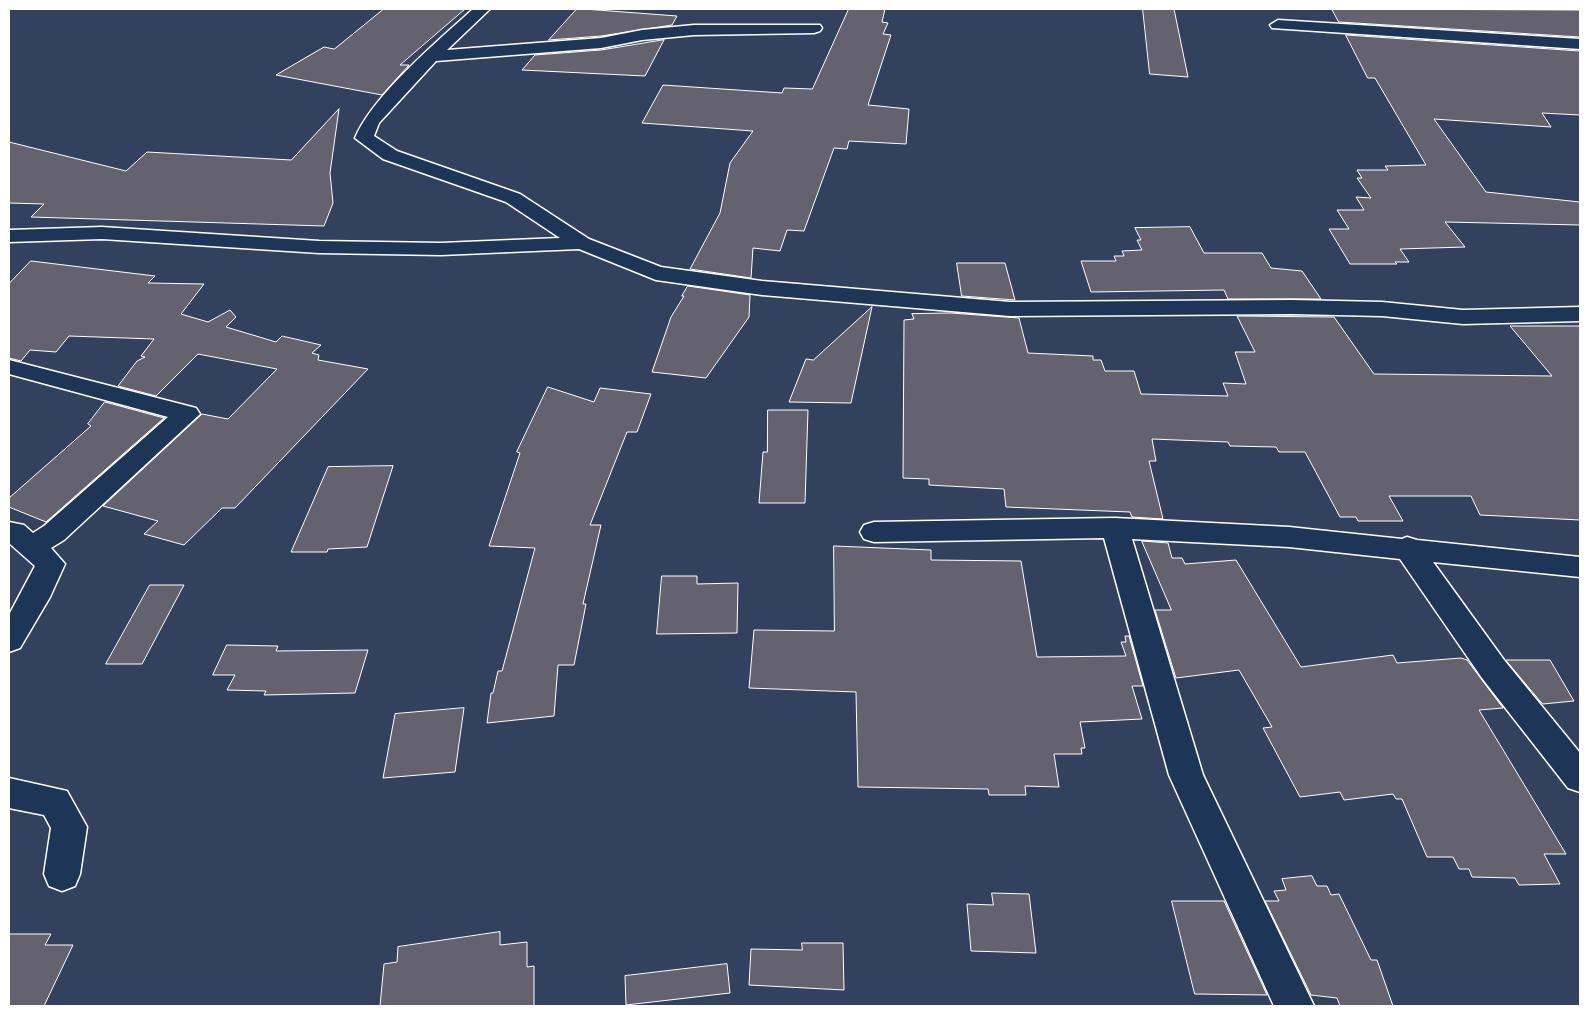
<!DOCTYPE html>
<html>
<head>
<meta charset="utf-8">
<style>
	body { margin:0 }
	#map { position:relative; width:1589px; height:1015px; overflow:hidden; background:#32425e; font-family:"Gochi Hand",sans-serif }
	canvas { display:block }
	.frame { position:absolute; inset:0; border:10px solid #fff; pointer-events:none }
</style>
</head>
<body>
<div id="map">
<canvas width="1589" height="1015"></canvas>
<div class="frame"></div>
</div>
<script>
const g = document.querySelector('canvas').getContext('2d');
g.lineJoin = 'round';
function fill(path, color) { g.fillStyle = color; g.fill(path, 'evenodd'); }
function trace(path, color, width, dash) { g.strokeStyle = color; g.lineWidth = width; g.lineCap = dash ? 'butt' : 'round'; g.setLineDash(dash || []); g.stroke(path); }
const building = new Path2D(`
	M384,9h81l-65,56h9l-27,30 -106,-20 48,-28 10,2z
	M577,9h7l93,7 -5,9 -71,11 -52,4z
	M849,9h36l-3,13 6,1 -5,11 8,1 -23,70 41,4 -3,35 -57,-3 -2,8 -13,-1 -30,83 -17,-1 -7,21 -27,-3 -2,30 -61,-9 30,-56 10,-50 23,-32 -111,-8 21,-38 119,8 2,-5 28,1z
	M1143,9h31l14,68 -38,-3z
	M1332,9l248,1v27l-241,-15z
	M1346,35l234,16v64l-38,-2 9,14 -117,-8 52,73 94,10v23l-135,-3 20,25 -65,2 9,13h-14l2,2h-47l-21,-35h20l-12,-19h27l-8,-13 15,1 -14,-20h5l-5,-8h31l-3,-4 41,-1 -51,-87h-7z
	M664,40l-19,36 -123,-6 13,-15 66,-5z
	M339,109l-9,64 3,30 -9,23 -293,-9 13,-13 -35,-1v-61l117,29 21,-19 144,8z
	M1190,227l14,26h58l9,15 31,3 19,28h-93l-4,-9 -133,2 -10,-31h35l-2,-5h10l-2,-5 20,-1 -5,-10h4l-6,-12z
	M31,261l124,15 -7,7 56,1 -23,30 27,8 22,-12 6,7 -10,10 50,15 6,-6 39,9 -9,8 7,2 -1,5 50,9 -133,139h-13l-38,37 -40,-11 14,-13 -55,-15 99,-92 26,5 49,-50 -79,-15 -42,42 -38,-10 19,-25 8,-4 -4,-1 13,-17 -85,-3 -13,16 -26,-2 -9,11 -12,-3v-74z
	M957,263h48l10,37 -53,-4z
	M688,286l62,9 -1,22 -43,61 -54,-6 19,-55 13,-21h-2z
	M872,307l-21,96 -62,-1 17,-43 7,1z
	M951,313l68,5 9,35 65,3v4h8l4,11h29l7,23 87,2 -5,-13 23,1 -11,-32h20l-18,-36 97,1 40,57 178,2 -42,-50h70v194l-100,-5 -9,-19h-82l14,25h-45l-2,-4h-16l-35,-65h-26l-3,-5 -46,-1 -2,-4 -76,-3 4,22h-7l14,58 -31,-2 -2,-5 -124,-5 -2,-18 -75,-4v-6l-26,-1 1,-158 10,-1 -2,-5z
	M548,387l46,15 6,-14 51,6 -14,38h-10l-37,93h11l-18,79h3l-12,61h-16l-4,51 -67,7 4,-30h2l5,-22h4l33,-123 -46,-2 31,-93 -3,-1z
	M105,402l59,16 -118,104 -37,-15v-9l82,-72 -3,-2z
	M768,410h40l-3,93h-46l4,-51h4z
	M393,466l-26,81 -39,2 -1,3h-36l37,-85z
	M1142,541l26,2 4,15h10l3,6 51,-4 65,107 92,-12 4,8 64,-5 6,2 36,48 -24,2 87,144h-22l16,30 -41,1 -4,-7 -43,-1 -3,-8h-10l-6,-12h-26l-25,-58h-6l-3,-5 -49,6 -4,-8 -40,5 -37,-69 9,-1 -33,-57 -63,8 -21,-68h16z
	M834,546l97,4v10l90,1 16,96 89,-1 -5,-14h5l-1,-6h4l14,50h-11l10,33 -62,3 5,26h-4l1,6h-28l5,33 -34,-1 1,9h-37l-1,-6 -130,-2 -2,-95 -107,-4 5,-58 80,1z
	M662,576h35v8l41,-1 -1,50 -80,1z
	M150,585h34l-42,79h-36z
	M227,645l51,1 -2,5 92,-1 -13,43 -91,2 2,-4 -39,-1 8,-15h-22z
	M1506,660h44l24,41 -31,3z
	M464,708l-9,64 -72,6 12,-64z
	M1312,876l5,10h10l4,9 8,-1 32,66h6l16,46h-53l-3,-8 -26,-3 -46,-94h14l-5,-10 12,-1 -4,-11z
	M992,893l37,1 7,59 -65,-2 -4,-47 26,1z
	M1172,901h52l43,94 -72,-1z
	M500,932v13l27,-3v25l7,-1v40h-154l4,-42 13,-2 1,-15z
	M9,934h42l-6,11h28l-29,61h-35z
	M802,943h41l1,47 -95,-5 2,-36 51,1z
	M727,964l3,29 -104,12 -1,-29z`);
const street = new Path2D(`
	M473,9h17l-43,41 154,-12 41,-8 52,-5h126l2,3 -2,3 -6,2 -120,2 -52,5 -41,8 -165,13 -57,62 -5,13 23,15 123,43 69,45 72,28 50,7 51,7 248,21 282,-2 90,2 81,8 117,-3v14l-117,3 -81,-8 -90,-2 -282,2 -248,-21 -106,-15 -77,-31 -138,6 -122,-2 -217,-14 -93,3v-12l93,-3 217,14 122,2 119,-5 -54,-36 -123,-43 -28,-21c18,-43 83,-97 118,-129z
	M1278,20l302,19v10l-308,-21 -2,-3z
	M9,360l187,48 4,6 -136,126 -13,8 14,16 -15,33 -30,51 -11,4v-37l26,-49 -26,-23v-21l15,3 9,8 11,-7 124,-109 -159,-43z
	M1115,518l174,9 113,12 5,-2 10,3 163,17v20l-147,-15 71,98 76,93v39l-12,-4 -86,-110 -82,-119 -111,-12 -157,-8 71,236 111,231h-40l-105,-231 -65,-237 -230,4 -10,-3 -4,-7 4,-7 10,-3z
	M9,778l58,13 20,36 -7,47 -5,12 -13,5 -13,-5 -5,-12 7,-46 -7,-13 -35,-7z`);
fill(building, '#64626e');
trace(building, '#fff', 1);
trace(street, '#fff', 3);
fill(street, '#1d3557');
</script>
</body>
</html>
